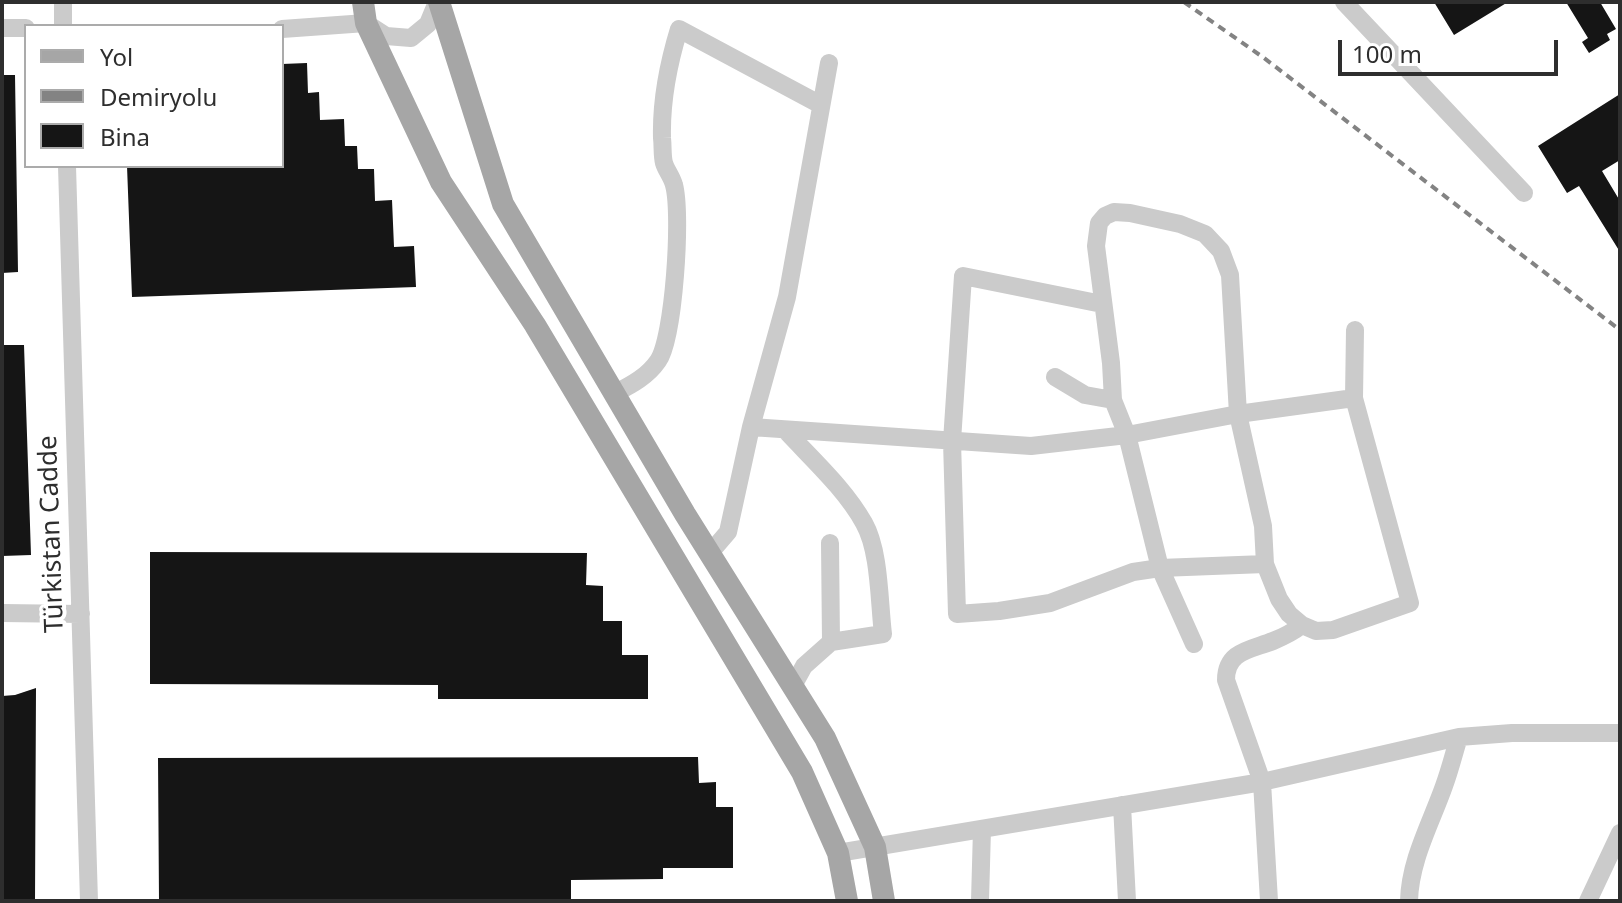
<!DOCTYPE html>
<html>
<head>
<meta charset="utf-8">
<style>
	body { margin:0 }
	#map { position:relative; width:1622px; height:903px; overflow:hidden; background:#fff; font-family:"Noto Sans",sans-serif }
	canvas { display:block }
	.frame { position:absolute; inset:0; border:4px solid #2e2e2e; pointer-events:none }
	.legend { position:absolute; left:24px; top:24px; width:260px; height:144px; box-sizing:border-box; background:#fff; border:2px solid #ababab; margin:0; padding:10px 14px; list-style:none; font-size:24px; color:#2e2e2e }
	.legend li { display:flex; align-items:center; gap:16px; height:40px }
	.legend b { width:40px; border:2px solid #ababab }
	.scale { position:absolute; left:1338px; top:40px; width:220px; height:36px; box-sizing:border-box; border:4px solid #2e2e2e; border-top:0; padding-left:10px; font-size:24px; line-height:28px; white-space:nowrap; color:#2e2e2e; -webkit-text-stroke:6px #fff; paint-order:stroke }
</style>
</head>
<body>
<div id="map">
<canvas width="1622" height="903"></canvas>
<div class="frame"></div>
<ul class="legend">
<li><b style="height:10px;background:#a6a6a6"></b>Yol</li>
<li><b style="height:10px;background:#838383"></b>Demiryolu</li>
<li><b style="height:22px;background:#151515"></b>Bina</li>
</ul>
<div class="scale">100 m</div>
</div>
<script>
const g = document.querySelector('canvas').getContext('2d');
g.lineJoin = 'round';
function fill(path, color) { g.fillStyle = color; g.fill(path, 'evenodd'); }
function trace(path, color, width, dash) { g.strokeStyle = color; g.lineWidth = width; g.lineCap = dash ? 'butt' : 'round'; g.setLineDash(dash || []); g.stroke(path); }
function write(font, color, halo, rows, align = 'center') {
  g.font = font + ' "Noto Sans",sans-serif'; g.lineWidth = 8; g.setLineDash([]); g.textBaseline = 'middle'; g.strokeStyle = halo; g.fillStyle = color; for (const [text, x, y, turn = 0] of rows) {
    g.save(); g.translate(x, y); g.rotate((+turn || 0) * Math.PI / 180); g.textAlign = isNaN(turn) ? turn : align; if (halo) g.strokeText(text, 0, 0); g.fillText(text, 0, 0); g.restore();
  }
}
const building = new Path2D(`
	M1434,2h74l-54,33z
	M1566,2h34l16,27 -9,5 3,6 -21,13 -7,-11 6,-4z
	M307,63l1,30 11,-1 1,28 24,-1 1,27h12l1,23h16l1,32 17,-1 2,47 20,-1 2,41 -284,10 -5,-131h155v-102z
	M2,75h13l3,197 -16,1z
	M1620,94v66l-18,11 18,30v51l-41,-66 -12,7 -29,-47z
	M2,345h22l7,210 -29,1z
	M150,552l437,1 -1,32 17,1v35h19v34h26v44h-210v-14l-288,-1z
	M36,688l-1,213h-33v-205l13,-1z
	M698,757l1,26 17,-1v25h17v61h-70v11l-92,1v20l-412,1 -1,-143z`);
const minor = new Path2D(`
	M63,2v24
	M1344,2l180,191
	M2,28h24
	M282,29l84,-6 20,13 25,2 17,-14 9,-22
	M67,166l22,735
	M1102,304l-139,-28 -11,165 5,173 42,-3 51,-8 83,-31 27,-4 105,-4
	M1055,377l30,18 28,5
	M614,394c17,-9 33,-17 44,-33 16,-23 24,-147 16,-176 -2,-8 -8,-15 -10,-22 -2,-8 -1,-17 -2,-25 -1,-38 6,-73 17,-109l142,76
	M751,427l280,19 96,-11 111,-21 116,-16
	M787,432c26,28 58,57 77,91 16,28 15,79 19,111l-52,8 -27,24 -11,20
	M830,543l1,99
	M710,553l18,-21 23,-105 36,-130 42,-234
	M2,613l79,1
	M1194,644l-34,-76 -33,-133 -14,-35 -2,-37 -15,-117 3,-23 6,-7 9,-4 16,1 50,11 25,10 16,17 9,24 8,139 25,112 2,38 14,35 10,15 13,11 14,6 17,-1 77,-27 -56,-205 1,-68
	M1122,805l5,96
	M838,853l424,-71 197,-45 53,-4h108
	M980,901l2,-72
	M1269,901l-7,-119 -36,-102c0,-29 24,-30 47,-39 10,-4 20,-9 29,-16
	M1409,901c1,-41 22,-78 35,-115 6,-16 10,-33 15,-49
	M1588,901l32,-68`);
const major = new Path2D(`
	M363,2l3,21 75,159 94,143 267,447 36,81 9,48
	M439,2l64,202 182,310 140,224 50,109 9,54`);
const rail = new Path2D(`
	M1184,2l80,56 356,272`);
const streetNames = [
	["Türkistan Cadde",52,534,-92]
];
fill(building, '#151515');
trace(minor, '#cbcbcb', 18);
trace(major, '#a6a6a6', 22);
trace(rail, '#838383', 4, [8, 6]);
write('26px', '#2e2e2e', '#fff', streetNames);
</script>
</body>
</html>
